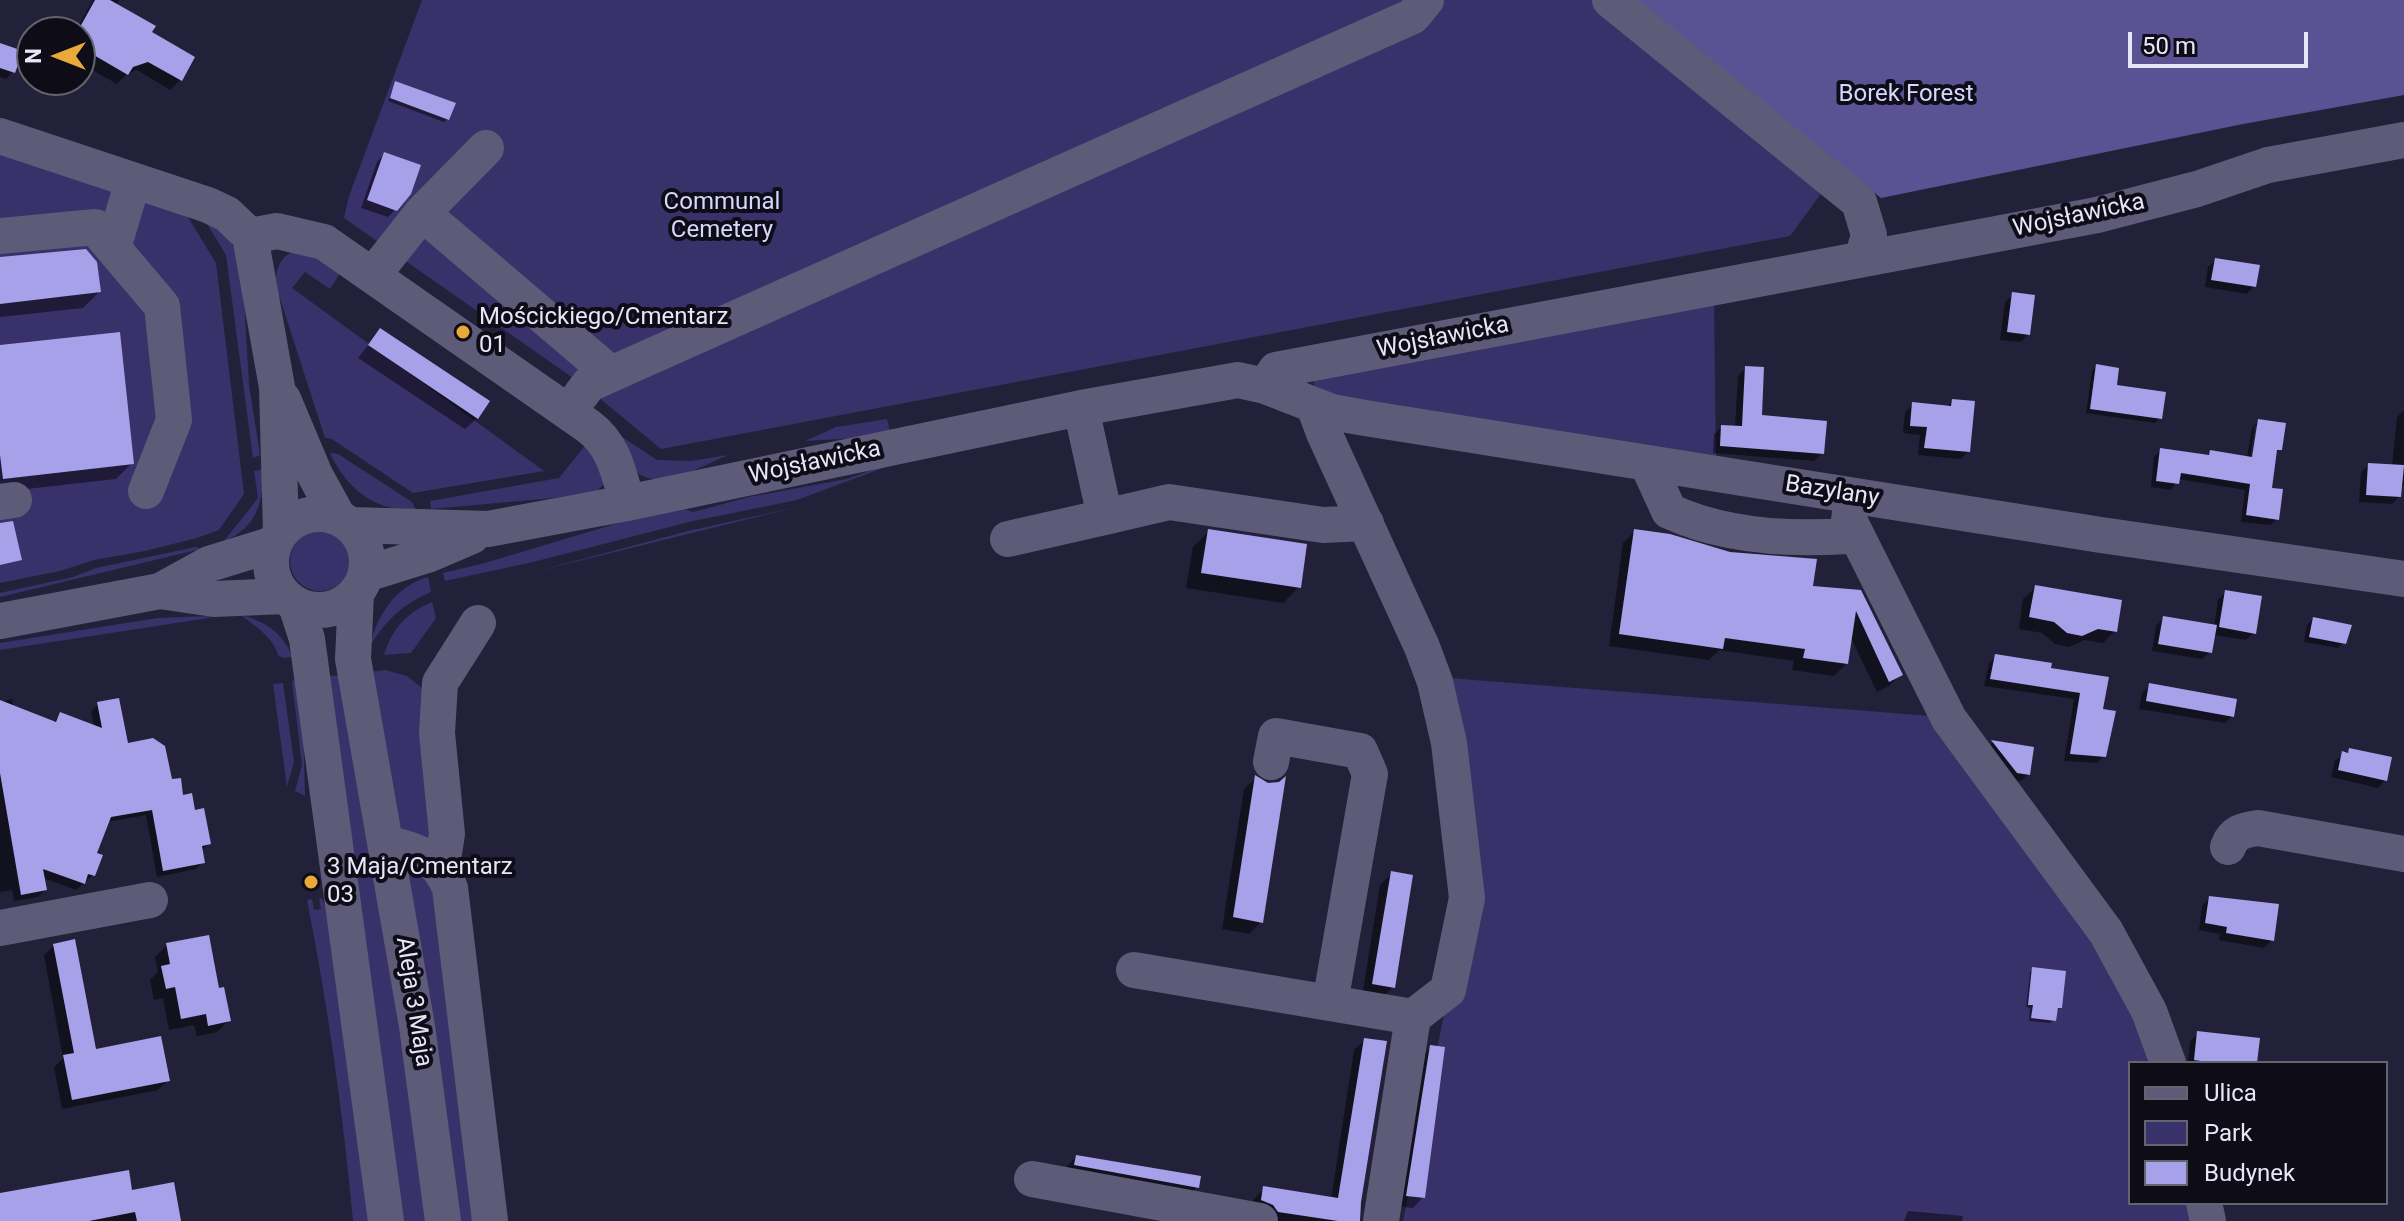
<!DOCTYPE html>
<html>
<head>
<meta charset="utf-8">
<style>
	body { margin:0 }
	#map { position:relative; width:2404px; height:1221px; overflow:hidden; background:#232139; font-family:Roboto,sans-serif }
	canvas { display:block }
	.legend { position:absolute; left:2128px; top:1061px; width:260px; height:144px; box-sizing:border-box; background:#0d0c17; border:2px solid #646370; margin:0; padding:10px 14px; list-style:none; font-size:24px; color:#e6e6f6 }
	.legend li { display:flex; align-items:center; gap:16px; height:40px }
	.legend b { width:40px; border:2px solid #646370 }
	.north { position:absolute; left:16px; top:16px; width:80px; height:80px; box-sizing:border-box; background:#0d0c17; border:2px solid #646370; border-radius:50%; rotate:270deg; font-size:22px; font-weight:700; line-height:32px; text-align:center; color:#e6e6f6 }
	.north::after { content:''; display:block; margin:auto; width:28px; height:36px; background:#eaaa39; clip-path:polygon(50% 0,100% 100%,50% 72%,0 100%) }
	.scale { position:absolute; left:2128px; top:32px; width:180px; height:36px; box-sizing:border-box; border:4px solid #e6e6f6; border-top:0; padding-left:10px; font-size:24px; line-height:28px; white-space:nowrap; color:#e6e6f6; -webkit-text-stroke:6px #0d0c17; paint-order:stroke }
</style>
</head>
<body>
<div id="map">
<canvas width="2404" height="1221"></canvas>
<ul class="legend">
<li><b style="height:10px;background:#5d5b77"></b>Ulica</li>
<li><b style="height:22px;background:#393169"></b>Park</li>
<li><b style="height:22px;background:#a6a1e9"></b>Budynek</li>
</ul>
<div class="north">N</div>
<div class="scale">50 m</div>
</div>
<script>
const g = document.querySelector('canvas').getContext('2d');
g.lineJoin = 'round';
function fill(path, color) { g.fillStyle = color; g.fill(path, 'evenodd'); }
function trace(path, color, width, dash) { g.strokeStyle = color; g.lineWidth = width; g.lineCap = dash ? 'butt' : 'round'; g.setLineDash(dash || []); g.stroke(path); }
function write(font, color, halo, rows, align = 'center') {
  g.font = font + ' Roboto,sans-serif'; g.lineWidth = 8; g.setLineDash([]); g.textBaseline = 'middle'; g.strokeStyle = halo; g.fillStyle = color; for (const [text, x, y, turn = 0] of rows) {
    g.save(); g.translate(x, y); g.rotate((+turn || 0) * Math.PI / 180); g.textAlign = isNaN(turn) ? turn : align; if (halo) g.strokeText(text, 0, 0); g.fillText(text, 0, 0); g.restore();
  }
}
const green = new Path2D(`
	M422,0h1209l208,169 -49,67 -1129,213 -75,-62 -242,-169 5,-22z
	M0,150l183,59 33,54 28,231 -25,36 -22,8 -52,13 -51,9 -34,11 -60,12z
	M203,217l27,23 5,10 8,32 6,103 11,70 -7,3 -27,-203z
	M298,249l46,18 -14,22 -25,-17 -13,16 252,183 -131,22 -81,-54 -7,-1 -50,-155c2,-17 6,-27 23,-34z
	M1714,305l2,157 -394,-67 -7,-5 -2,-12z
	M887,419l4,17 -86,5 31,-14z
	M604,425l53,35 34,1 37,-6c-21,9 -70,37 -91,17 -13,-12 -23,-32 -33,-47z
	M587,443l5,4 12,37 -7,7 -44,7 -122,11 -1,-8 129,-23z
	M929,449h5l-137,51 -104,21 -160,41 -88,19 -2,-8 42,-10 190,-57 18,6 56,-15 98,-18z
	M330,453l8,1 74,48 4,8c-41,2 -70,-22 -86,-57z
	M264,469c-1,33 -7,59 -40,72l34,-43 -4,-27z
	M797,507l-267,66 158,-42z
	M290 561a30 30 0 1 1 60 0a30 30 0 1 1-60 0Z
	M196,547l5,2 -201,48v-4l73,-16 23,-9z
	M428,577l3,15c-27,11 -46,29 -61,54 7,-31 26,-60 58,-69z
	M432,602l4,16 -25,35 -27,2c8,-26 22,-42 48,-53z
	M241,615c23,6 43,18 51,42l-9,1 -5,-3c-5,-18 -23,-29 -37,-40z
	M209,616v2l-209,32v-7l158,-25z
	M385,670l22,6 15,12 10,148 -6,3 -29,-11 -28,-156z
	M342,675l32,177 55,369h-32l-68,-545z
	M1436,677l495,39 161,223 69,124h-31v140h59l3,18h-789l64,-323z
	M297,680l6,40 2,76 -10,-5 7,-26 -10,-84z
	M283,683l11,79 -7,25 -14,-103z
	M406,864l27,12 47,345h-23z
	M322,898l7,16 44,307h-20c-10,-108 -25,-215 -46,-321l5,-1 2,11 7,-1 -2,-10z`);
const forest = new Path2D(`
	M1634,0h770v95l-161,29 -362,74z`);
const shadow = new Path2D(`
	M93,0h26l-3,5 34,28 43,25 -13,22 -10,10 -33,-20 -10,4 -10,10 -35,-20 -2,4v-36h-5z
	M0,45l13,26 -7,8 -6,-2z
	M396,83l51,36 -3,3 -56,-21z
	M384,154l12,55 -8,8 -27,-9 16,-46z
	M0,258l99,34 -16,16 -83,9z
	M2216,260l38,26 -7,8 -42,-7 3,-20z
	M2013,295l15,39 -7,8 -21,-2 5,-38z
	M380,330l97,88 -12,11 -107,-71z
	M0,347l132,116 -16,16 -116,13z
	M2097,366l18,21 45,31 -5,5 -69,-10 6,-42z
	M1746,368l14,49 62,36 -8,8 -101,-8 1,-19 8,-7h13l3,-51z
	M1952,401l16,51 -8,7 -42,-4 2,-20 -17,-2 2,-21 8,-8 33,4z
	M2404,410v76h-4l-1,11 -7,7 -33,-2 2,-30 8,-7 23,1 5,-49z
	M2259,421l21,28 -6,6 -5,34 8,30 -6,6 -30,-3 4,-32 -67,-11 -7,11 -20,-3 3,-30 7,-7 45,6 4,-4 37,6 5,-30zM2255,426h4l-6,41h-4z
	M1209,531l90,56 -16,16 -97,-15 7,-41z
	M1635,531l176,56 49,5 41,82 -12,12 -12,6 -27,-56 -4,28 -12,12 -42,-6 2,-9 -75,-11 -10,10 -100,-14 14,-103z
	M2035,588l80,43 -12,12 -19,-3 -15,7 -14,-3 -13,-11 -23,-4 4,-30z
	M2226,592l28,41 -8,7 -33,-5 -3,17 -8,7 -50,-8 4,-25 8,-8 50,9 4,-27z
	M2313,619l31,23 -6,6 -34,-6 3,-17z
	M1996,656l53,14 57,8 -5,33 3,45 -7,7 -33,-2 10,-62 -90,-13 5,-23z
	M2150,686l83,30 -8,7 -86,-14 3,-16z
	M12,699l2,9 39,15 8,-9 33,13 -3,-16 7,-7 28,41 44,37 24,30 15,32 -8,7 2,11 -7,7 -39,8 -11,-62 -39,7 -13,32 -1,21 -17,15 -33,-12 2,12 -7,7 -24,4 -2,-11 -12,2v-190z
	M1992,743l40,6 -4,25 -7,7 -12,-1 -24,-30z
	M2350,750l35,30 -7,8 -47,-11 4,-16z
	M1256,778l5,144 -12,12 -27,-5 22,-140z
	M1392,873l1,114 -12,12 -19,-3 18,-111z
	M2210,898l62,42 -8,8 -45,-8 1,-6 -21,-4 3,-24z
	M54,945l40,106 74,29 -10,10 -96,19 -8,-42 9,-9 -19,-103z
	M167,945l51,46 11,29 -12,12 -20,4 -3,-11 -25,5 -6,-32 -9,2 -4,-20 8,-8 -3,-15z
	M2033,969l27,38 -9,16 -22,-2 1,-13 -4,-1 4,-35z
	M2198,1034l57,29h-67l2,-22z
	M1365,1040l-7,181h-90l-16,-11 2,-11 10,-10 67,10 23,-149z
	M1431,1048l-8,149 -10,11 -16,-2 23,-148z
	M1076,1157l121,30 -12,12 -121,-30z
	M130,1193l49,28h-179v-26z
	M1908,1211l55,5 -1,5h-58z`);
const building = new Path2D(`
	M95,0h15l46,26 -4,6 43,25 -13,24 -34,-19 -15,5 -5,8 -48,-28v-20z
	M0,43l23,8 -8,22 -15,-5z
	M395,81l61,22 -7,17 -59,-22z
	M384,152l37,13 -10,29 -14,17 -30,-11z
	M86,249l11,13 4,30 -101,12v-47z
	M2215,258l45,7 -4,22 -45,-7z
	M2012,292l23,3 -5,40 -23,-3z
	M380,328l110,73 -12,18 -110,-74z
	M120,332l14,132 -131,15 -3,-24v-110z
	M2096,364l23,4 -2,17 49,7 -4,27 -72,-10z
	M1745,366l19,1 -2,48 65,6 -3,33 -104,-8 1,-21 21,1z
	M1952,399l23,2 -5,51 -46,-4 3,-21 -17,-1 2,-24 39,4z
	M2258,419l28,4 -4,27h-5l-5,38 11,1 -4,31 -33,-5 4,-31 -69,-11 -2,11 -23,-3 4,-33 49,7 1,-5 42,7z
	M2368,463l36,2 -3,32 -35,-2z
	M13,521l9,39 -22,5v-42z
	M1208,529l99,15 -6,44 -100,-15z
	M1634,529l36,5 60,18 87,7 -4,27 48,4 42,85 -14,7 -33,-71 -8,53 -45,-6 2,-9 -80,-11 -2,11 -104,-15z
	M2035,585l87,15 -5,32 -19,-3 -16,7 -15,-3 -13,-11 -25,-5z
	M2225,590l37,6 -6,38 -37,-7z
	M2163,616l54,9 -5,28 -54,-9z
	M2313,617l39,8 -6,19 -37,-7z
	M1995,654l57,9 -1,5 58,9 -6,32 13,2 -10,46 -36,-3 10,-61 -90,-14z
	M2149,683l88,16 -3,18 -88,-16z
	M119,698l9,45 25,-5 12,8 7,33 9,-1 2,17 9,-2 3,17 9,-2 7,36 -9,2 3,17 -42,8 -11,-61 -41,7 -14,36 6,2 -8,21 -7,-2 -3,10 -42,-15 4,21 -26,5 -21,-122v-73l56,22 4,-10 42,16 -5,-26z
	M1991,740l43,7 -4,28 -13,-2z
	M2349,748l43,9 -5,24 -49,-11 4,-19 6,2z
	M1255,775l13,8 11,-1 7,-6 -23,147 -30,-6z
	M1391,871l22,4 -18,113 -23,-4z
	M2209,896l70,8 -5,37 -48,-8 1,-6 -22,-4z
	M209,935l10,53 5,-1 7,34 -23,5 -2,-12 -25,5 -6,-32 -9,2 -5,-23 9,-2 -4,-21z
	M75,939l21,110 65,-13 9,45 -98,19 -9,-45 11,-2 -21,-109z
	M2032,967l34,4 -4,37h-4l-2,13 -25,-3 2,-13h-5z
	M2197,1031l63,7 -3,25h-43l-20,-3z
	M1364,1038l23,3 -26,161 -1,19h-22l-60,-9 -5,-7 -12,-5 2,-14 75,12z
	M1430,1045l15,2 -20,151 -19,-2z
	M1076,1155l125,21 -2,12 -125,-23z
	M129,1170l3,20 42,-8 7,39h-44l-2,-9 -46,9h-89v-28z`);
const minor = new Path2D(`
	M1610,0l249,202 10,33 -7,24
	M0,136l208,69 19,9 23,22
	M422,213l64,-65
	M0,236l95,-9 67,79 12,114 -28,71
	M250,236l27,-5 47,11 264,184c26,19 31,47 39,77
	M250,236l27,151 4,145
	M113,248l20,-67
	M373,275l49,-62 189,161
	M1265,386l11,-16 821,-155 100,-26 71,-24 136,-25
	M283,399l32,76 23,42
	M568,412l21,-28 824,-368 13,-16
	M1647,463l22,48c54,25 119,29 178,25l4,-31
	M0,502l14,-2
	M271 562a48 48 0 1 1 96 0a48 48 0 1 1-96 0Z
	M1105,517l64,-15 154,23 43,-2
	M1849,520l100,199 157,213 43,79 19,52
	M351,525l137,4 139,-26 454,-95 157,-28 27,6 67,26 33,6 736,117 303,44
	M1008,539l97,-22 -24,-109
	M366,574l64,-20 42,-18
	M160,591l54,8 71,-3
	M356,594l-3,65 64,367 26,195
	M296,605l11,34 79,582
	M0,621l160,-30 49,-27 65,-20
	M1271,762l5,-26 84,15 10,23 -40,229
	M387,843c31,9 50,13 63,45l40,333
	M2228,847c5,-15 16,-17 30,-19l146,26
	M436,864l8,-11 3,-19 -10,-101 3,-50 38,-60
	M0,928l150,-28
	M1134,970l279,47 35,-27 19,-92 -18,-155 -14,-61 -13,-35 -98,-214 -10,-27
	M1032,1179l228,42
	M2204,1203l4,18
	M1381,1221l32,-204`);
const markers = [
	[463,332,8,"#eaaa39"],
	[311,882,8,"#eaaa39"]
];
const parkNames = [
	["Borek Forest",1906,95],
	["Communal",722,203],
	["Cemetery",722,231]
];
const streetNames = [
	["Wojsławicka",2079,216,-12],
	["Wojsławicka",1443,338,-11],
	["Wojsławicka",815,463,-12],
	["Bazylany",1832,492,9],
	["Aleja 3 Maja",413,1002,81]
];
const poiNames = [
	["Mościckiego/Cmentarz",479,318],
	["01",479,346],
	["3 Maja/Cmentarz",327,868],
	["03",327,896]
];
fill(green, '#393169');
fill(forest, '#5a5293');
fill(shadow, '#0007');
fill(building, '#a6a1e9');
trace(minor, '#5d5b77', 36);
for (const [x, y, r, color] of markers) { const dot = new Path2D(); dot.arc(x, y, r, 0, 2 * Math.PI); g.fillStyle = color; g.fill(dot); trace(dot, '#0d0c17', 3); }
write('24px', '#d7d6fd', '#0d0c17', parkNames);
write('24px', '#e6e6f6', '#0d0c17', streetNames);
write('24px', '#e6e6f6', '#0d0c17', poiNames, 'left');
</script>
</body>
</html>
